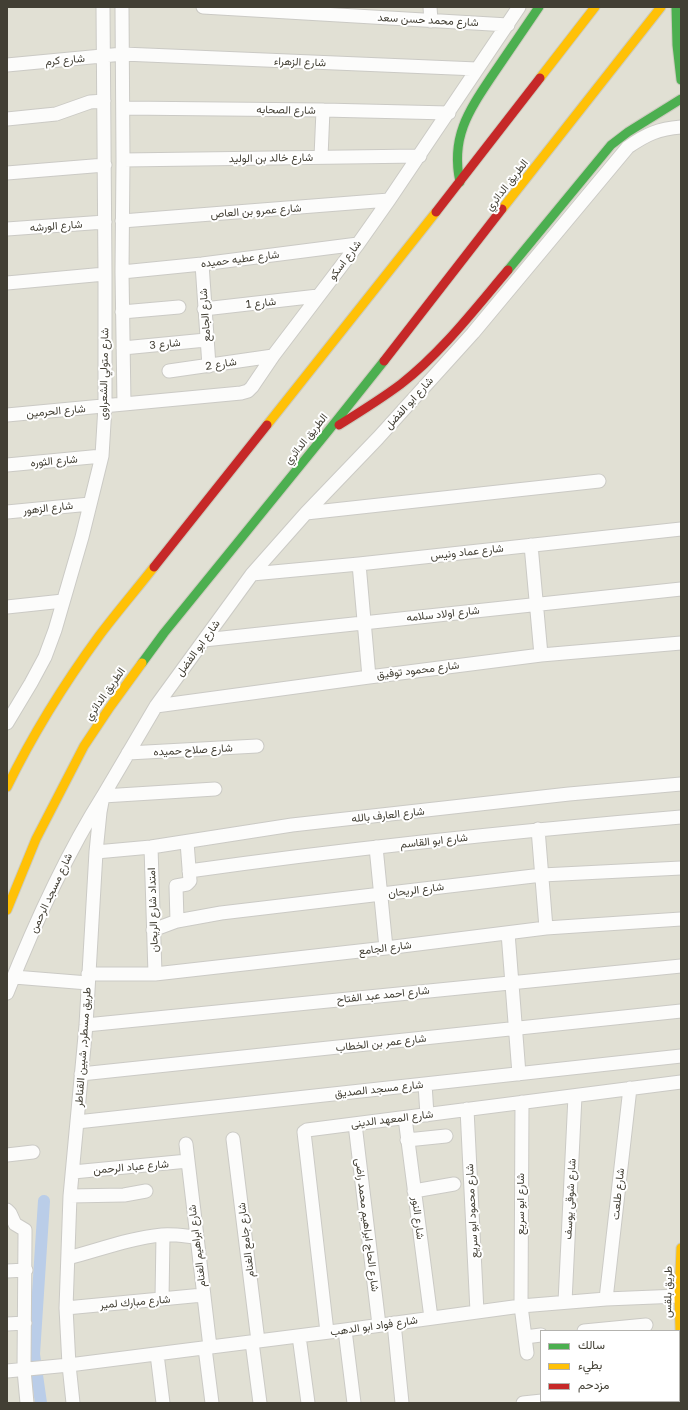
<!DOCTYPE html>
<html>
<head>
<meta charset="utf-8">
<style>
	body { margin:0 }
	#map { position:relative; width:688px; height:1410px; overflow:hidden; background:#edede7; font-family:"Golos Text",Vazirmatn,sans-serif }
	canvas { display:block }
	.frame { position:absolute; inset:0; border:8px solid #423f34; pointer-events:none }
	.legend { position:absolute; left:540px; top:1330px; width:140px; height:72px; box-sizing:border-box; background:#fff; border:1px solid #b3b2ae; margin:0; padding:5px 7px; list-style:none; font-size:12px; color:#423f34 }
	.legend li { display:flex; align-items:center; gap:8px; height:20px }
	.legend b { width:20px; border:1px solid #b3b2ae }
</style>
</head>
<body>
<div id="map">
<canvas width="688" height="1410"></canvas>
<div class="frame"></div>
<ul class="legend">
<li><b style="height:5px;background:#4caf50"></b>سالك</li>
<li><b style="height:5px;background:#ffc107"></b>بطيء</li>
<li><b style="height:5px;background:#c62828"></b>مزدحم</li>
</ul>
</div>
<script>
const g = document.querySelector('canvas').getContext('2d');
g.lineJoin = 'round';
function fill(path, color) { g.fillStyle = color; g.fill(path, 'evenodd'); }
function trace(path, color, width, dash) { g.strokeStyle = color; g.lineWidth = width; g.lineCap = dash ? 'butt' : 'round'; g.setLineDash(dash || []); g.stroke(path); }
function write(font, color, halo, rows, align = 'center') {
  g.font = font + ' "Golos Text",Vazirmatn,sans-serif'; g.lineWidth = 4; g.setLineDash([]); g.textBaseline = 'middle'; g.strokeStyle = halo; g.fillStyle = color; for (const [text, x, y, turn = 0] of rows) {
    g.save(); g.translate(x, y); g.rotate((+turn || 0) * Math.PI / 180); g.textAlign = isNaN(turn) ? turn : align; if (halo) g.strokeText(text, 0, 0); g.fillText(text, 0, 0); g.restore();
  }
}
const residential = new Path2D(`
	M7,7h674v1396h-674zM541,1331h138v70h-138z`);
const canal = new Path2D(`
	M41,1403l-7,-49 10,-153`);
const street = new Path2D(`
	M122,7l1,153 -1,112 2,132
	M203,7l305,18
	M430,7l1,14
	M7,65l116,-11 354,15
	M123,108l200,2 126,3
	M7,119l49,-5 34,-12 14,-1
	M321,157l2,-47
	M123,160l297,-4
	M7,173l98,-8
	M122,221l267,-21
	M7,229l98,-7
	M202,264l7,102
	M122,272l80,-8 156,-20
	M7,283l98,-9
	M204,309l114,-13
	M122,312l57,-5
	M123,348l83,-8
	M169,371l104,-15
	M7,415l234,-22 7,-2 4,-4 21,-31 85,-112 31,-44 130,-193
	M7,465l95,-9
	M7,512l83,-8
	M306,513l293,-32
	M531,545l10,110
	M359,564l10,113
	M252,574l107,-10 322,-35
	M7,607l56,-6
	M204,640l477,-51
	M156,706l213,-29 172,-22 140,-12
	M7,723l24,-40 14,-26 10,-27 27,-93 20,-81 3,-50v-132l-2,-267
	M128,753l129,-7
	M538,829l8,99
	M151,847l4,127
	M376,847l10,101
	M96,852l55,-5 141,-22 277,-31 112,-10
	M189,871c163,-23 327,-40 492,-54
	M177,921l-1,-35 11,-2 3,-3 -3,-39
	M153,930l24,-9 44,-8 321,-38 139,-7
	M508,933l11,141
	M88,974h67l231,-26 160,-20 135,-9
	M14,977l74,6
	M7,993c27,-68 57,-135 96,-197l112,-7
	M86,1025l595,-59
	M81,1074l600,-63
	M425,1084l2,31
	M522,1102l-1,204 6,47
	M467,1109l10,203
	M405,1118l26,200
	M77,1122l604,-66
	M355,1124l24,201
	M233,1139l25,202
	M407,1140l39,-4
	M186,1144l24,203
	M7,1155l26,-3
	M73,1172l115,-11
	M414,1191l40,-7
	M70,1196l54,-1 22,-4
	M7,1210l3,3 5,11 10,6v5l-1,135 3,33
	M68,1258c31,-8 62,-20 94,-23 11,-1 23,1 34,2
	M7,1271l19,-1
	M162,1299l1,-64
	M606,1299l24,-211
	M565,1302l10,-206
	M66,1308l137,-13
	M394,1323l8,80
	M7,1324l18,-1
	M345,1330l9,73
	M584,1331l62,-6
	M327,1332l-23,-200 3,-2 374,-48
	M299,1336l9,67
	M525,1337l16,-2
	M252,1342l8,61
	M205,1348l7,55
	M157,1354l6,49
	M7,1371l62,-6 276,-35 176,-24 85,-7 73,-3
	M73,1403l-4,-38 -3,-57 4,-112 16,-171 10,-173 4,-40 3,-16 53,-90 96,-132 54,-61 72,-75 95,-105 155,-186c19,-13 30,-18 53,-20
	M523,1403l19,-2`);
const fast = new Path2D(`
	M676,7l1,38 4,35
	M460,182c-10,-46 10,-73 34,-109 15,-22 30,-44 45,-66
	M508,270l103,-125 17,-13 53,-33
	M142,663l22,-30 165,-203 55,-69`);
const slow = new Path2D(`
	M540,78l55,-71
	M502,209l159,-202
	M267,425l169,-213
	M7,787c26,-53 57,-103 92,-151 18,-24 37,-46 55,-69
	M7,910l29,-71 48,-93 26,-39 32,-44
	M681,1248l-2,48 2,65`);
const jam = new Path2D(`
	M436,212l104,-134
	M384,361l118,-152
	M339,425c21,-13 42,-26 62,-41 41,-32 73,-74 107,-114
	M154,567l113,-142`);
const streetNames = [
	["شارع محمد حسن سعد",428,20,3],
	["شارع كرم",65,60,-5],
	["شارع الزهراء",300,62,2],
	["شارع الصحابه",286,110,1],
	["شارع خالد بن الوليد",271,158,-1],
	["الطريق الدائري",507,185,-52],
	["شارع عمرو بن العاص",256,211,-4],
	["شارع الورشه",56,226,-4],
	["شارع عطيه حميده",240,259,-7],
	["شارع اسكو",345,260,-53],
	["شارع 1",261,303,-6],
	["شارع الجامع",205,315,-94],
	["شارع 3",165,344,-6],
	["شارع 2",221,364,-9],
	["شارع متولي الشعراوى",104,374,-89],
	["شارع ابو الفضل",409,403,-48],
	["شارع الحرمين",56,411,-5],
	["الطريق الدائري",306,439,-51],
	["شارع الثوره",54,461,-5],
	["شارع الزهور",48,508,-6],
	["شارع عماد ونيس",467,552,-6],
	["شارع اولاد سلامه",443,614,-6],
	["شارع ابو الفضل",198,648,-54],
	["شارع محمود توفيق",418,670,-7],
	["الطريق الدائري",105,694,-55],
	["شارع صلاح حميده",193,750,-3],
	["شارع العارف بالله",388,815,-6],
	["شارع ابو القاسم",434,841,-6],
	["شارع الريحان",416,890,-7],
	["شارع مسجد الرحمن",51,893,-65],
	["امتداد شارع الريحان",153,910,-92],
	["شارع الجامع",385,948,-7],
	["شارع احمد عبد الفتاح",383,995,-6],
	["شارع عمر بن الخطاب",381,1043,-6],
	["طريق مسطرد, شبين القناطر",83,1047,-86],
	["شارع مسجد الصديق",379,1089,-6],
	["شارع المعهد الدينى",392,1119,-7],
	["شارع عباد الرحمن",131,1167,-5],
	["شارع طلعت",618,1194,-84],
	["شارع شوقى يوسف",570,1199,-87],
	["شارع ابو سريع",521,1204,-90],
	["شارع محمود ابو سريع",472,1211,-93],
	["شارع النور",418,1218,83],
	["شارع الحاج ابراهيم محمد راضى",367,1225,83],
	["شارع جامع الغنام",246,1240,-97],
	["شارع ابراهيم الغنام",197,1246,-97],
	["طريق بلقس",668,1292,-89],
	["شارع مبارك لمير",135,1302,-5],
	["شارع فواد ابو الدهب",374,1326,-8]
];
fill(residential, '#e1e0d4');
trace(canal, '#bacde8', 12);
trace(street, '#cbcac5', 15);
trace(fast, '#cccbbe', 11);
trace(slow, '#cccbbe', 11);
trace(jam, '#cccbbe', 11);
trace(street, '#fcfcfb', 13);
trace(fast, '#4caf50', 9);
trace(slow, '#ffc107', 9);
trace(jam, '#c62828', 9);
write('11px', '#423f34', '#fff', streetNames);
</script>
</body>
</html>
